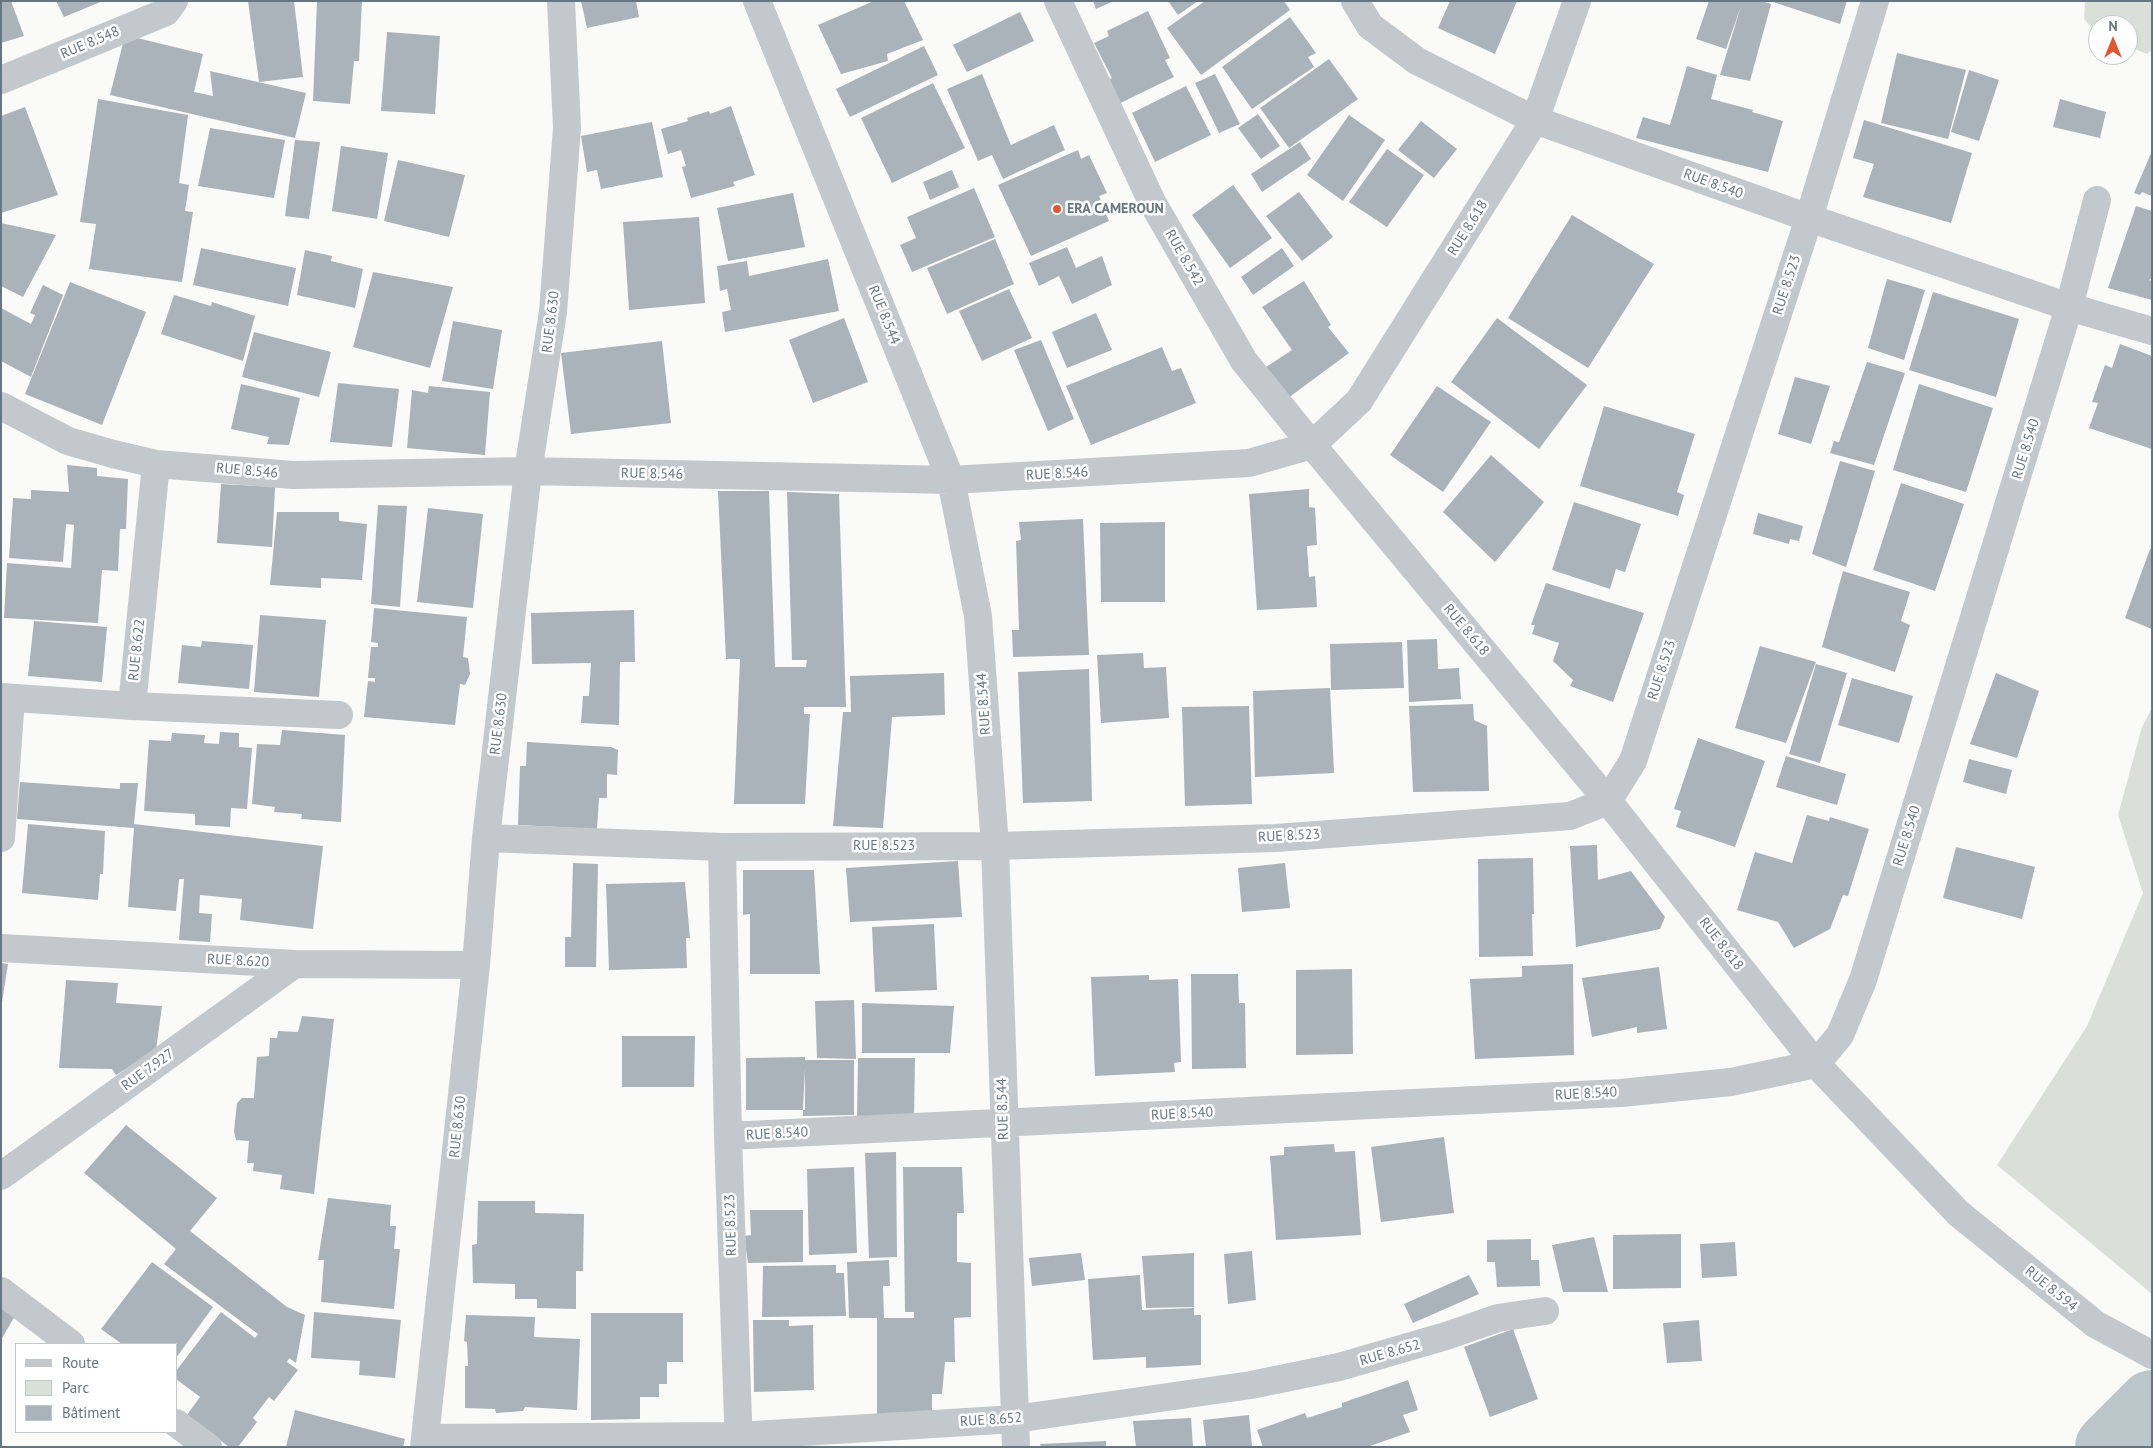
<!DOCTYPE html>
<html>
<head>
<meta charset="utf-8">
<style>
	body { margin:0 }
	#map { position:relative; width:2153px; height:1448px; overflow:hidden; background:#fafaf8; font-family:"PT Sans",sans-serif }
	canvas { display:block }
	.frame { position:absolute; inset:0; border:2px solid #657683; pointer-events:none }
	.legend { position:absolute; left:15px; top:1343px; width:162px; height:90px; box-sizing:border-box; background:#fff; border:1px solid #c1c8cd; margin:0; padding:6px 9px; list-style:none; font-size:15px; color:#657683 }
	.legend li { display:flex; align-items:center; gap:10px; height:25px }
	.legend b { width:25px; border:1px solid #c1c8cd }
	.north { position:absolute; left:2088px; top:15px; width:50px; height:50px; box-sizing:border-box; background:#fff; border:1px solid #c1c8cd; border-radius:50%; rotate:0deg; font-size:14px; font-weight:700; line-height:20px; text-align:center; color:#657683 }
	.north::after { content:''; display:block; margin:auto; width:18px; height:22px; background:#e4572e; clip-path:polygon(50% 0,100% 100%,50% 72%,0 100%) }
</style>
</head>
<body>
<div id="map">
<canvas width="2153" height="1448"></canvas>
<div class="frame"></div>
<ul class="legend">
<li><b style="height:6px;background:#c3c8cc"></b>Route</li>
<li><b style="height:14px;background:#dadfd7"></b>Parc</li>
<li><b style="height:14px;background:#aab3b9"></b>Bâtiment</li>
</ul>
<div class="north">N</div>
</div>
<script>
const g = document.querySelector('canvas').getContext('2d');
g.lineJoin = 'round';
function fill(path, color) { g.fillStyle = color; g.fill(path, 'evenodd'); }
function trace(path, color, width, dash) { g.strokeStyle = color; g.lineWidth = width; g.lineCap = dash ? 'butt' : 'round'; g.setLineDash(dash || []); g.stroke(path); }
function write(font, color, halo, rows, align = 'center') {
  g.font = font + ' "PT Sans",sans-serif'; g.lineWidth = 5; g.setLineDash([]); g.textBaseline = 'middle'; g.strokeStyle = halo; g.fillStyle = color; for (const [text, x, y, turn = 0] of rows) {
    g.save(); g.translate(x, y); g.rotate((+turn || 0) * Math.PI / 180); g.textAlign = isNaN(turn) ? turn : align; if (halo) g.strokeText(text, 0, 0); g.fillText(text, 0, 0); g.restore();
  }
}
const green = new Path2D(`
	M2085,1h67v49l-5,4 -19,-8v-21h-30v9l-2,-1 -12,-14z
	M2152,708v586l-155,-129 90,-139 56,-133 -25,-78 24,-88z`);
const river = new Path2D(`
	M2109,1447l43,-43`);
const building = new Path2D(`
	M1,1h10l13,35 -23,7z
	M56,1h47l-39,16z
	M248,1h46l9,76 -44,5z
	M317,1h45l-3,60h-5l-4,43 -37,-3z
	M581,1h55l3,16 -52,11z
	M874,1h30l19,39 -36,14 1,7 -47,13 -23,-49z
	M1093,1h21l-18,8z
	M1168,1h30l-20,14z
	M1205,1h79l6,9 -89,65 -34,-47z
	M1450,1h67l-22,53 -57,-26z
	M1709,1h52l10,3 -21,77 -30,-6 21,-69 -15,43 -30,-10z
	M1770,1h77l-7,23z
	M1148,11l22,47 -5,2 9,17 -64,31 -11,-23 13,-7 -18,-35 15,-7 -2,-5z
	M1020,12l14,29 -67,31 -14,-27z
	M1290,17l26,36 -8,4 6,10 -62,42 -30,-42z
	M387,32l53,4 -5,78 -54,-3z
	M125,35l78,19 -9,38 19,4 -3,-25 96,22 -11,45 -185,-43z
	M924,46l14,29 -88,42 -14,-28z
	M1897,53l69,17 -18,69 -67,-16z
	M1329,59l29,40 -69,49 -29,-40z
	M1687,66l30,9 -6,24 42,11 -1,2 31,9 -15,51 -132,-34 7,-21 27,8z
	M1969,70l30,10 -20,61 -28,-9z
	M982,74l29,71 43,-20 11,25 -62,29 -11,-24 -14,6 -31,-72z
	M1215,74l25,50 -21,9 -24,-50z
	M933,83l32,65 -73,35 -31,-65z
	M1186,86l25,49 -56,27 -23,-49z
	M98,99l90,16 -9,68 10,2 -4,26 8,1 -11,70 -93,-13 7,-45 -16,-2z
	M2060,99l46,13 -6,26 -47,-11z
	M731,106l24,69 -22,7 2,4 -44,12 -9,-31 4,-1 -5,-16 -13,4 -7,-25 27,-8 -1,-3 22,-7 1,3z
	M25,107l33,88 -57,18v-97z
	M1258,114l22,32 -19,13 -23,-31z
	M1349,115l36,25 -42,61 -36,-26z
	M1864,120l108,33 -21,70 -88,-26 11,-33 -21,-6z
	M1421,121l36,28 -23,29 -36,-28z
	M652,122l11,55 -62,12 -4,-19 -10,2 -6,-36z
	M210,128l75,12 -11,58 -76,-12z
	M295,140l25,2 -11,77 -24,-3z
	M1300,142l11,17 -49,33 -11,-18z
	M341,146l47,7 -11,66 -45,-8z
	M1387,149l37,26 -37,52 -38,-25z
	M1078,150l3,9 8,-4 18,38 -8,3 10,25 -78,35 -33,-71z
	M2152,151v45l-10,-4 -2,3 -6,-2z
	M398,160l67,15 -16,62 -65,-16z
	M952,170l7,17 -29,13 -7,-18z
	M1233,185l39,53 -42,30 -38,-53z
	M974,188l21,49 -83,35 -12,-27 16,-7 -9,-21z
	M1299,192l34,45 -31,24 -36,-45z
	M793,193l12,54 -77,14 -11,-53z
	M2136,206l16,5v67l-3,2 3,1v19l-44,-12z
	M1572,215l82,49 -66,104 -80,-50z
	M699,217l6,86 -76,7 -6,-88z
	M1,223l55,12 -33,62 -22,-11z
	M995,239l19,45 -67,30 -20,-46z
	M1067,247l9,21 26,-12 10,29 -40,19 -13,-28 -20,10 -10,-23z
	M201,248l95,20 -8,38 -95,-21z
	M1282,248l12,18 -41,29 -12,-18z
	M305,250l27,6 -1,5 32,8 -8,39 -58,-13z
	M828,259l11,52 -114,21 -3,-20 9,-2 -4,-21 -7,2 -3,-25 30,-5 2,15z
	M373,272l80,15 -23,81 -77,-21z
	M1887,279l38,11 -21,70 -36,-12z
	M1304,281l27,44 -3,2 21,26 -61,45 -25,-29 29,-19 -30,-43z
	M70,282l76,30 -44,113 -77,-31z
	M43,285l20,10 -32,82 -30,-16v-53l30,16 4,-9 -5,-2z
	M1009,289l23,49 -50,23 -23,-50z
	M1933,292l86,27 -23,78 -87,-27z
	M174,295l37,11 1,-4 43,14 -12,45 -82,-27z
	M1096,313l16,37 -45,18 -15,-36z
	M844,318l24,64 -55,21 -24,-63z
	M1497,318l90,67 -48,64 -88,-67z
	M453,321l49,9 -9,59 -51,-8z
	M254,332l77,20 -12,45 -77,-20z
	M1041,340l33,79 -26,12 -34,-81z
	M662,341l9,82 -100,11 -10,-81z
	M2120,344l32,12v93l-63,-21 9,-25 -6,-1 13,-37 7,3z
	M1162,347l10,24 9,-3 15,35 -105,42 -25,-59z
	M1867,362l38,11 -31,92 -44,-12 4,-12 5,1z
	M1795,377l35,9 -19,58 -33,-10z
	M338,383l61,6 -7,58 -62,-5z
	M241,384l59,14 -11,47 -22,-1 2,-7 -38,-8z
	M1919,384l74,24 -27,84 -73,-22z
	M429,386l61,6 -5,63 -78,-7 5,-58 16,3z
	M1437,386l54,36 -48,70 -53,-37z
	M1604,406l91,28 -18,58 7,3 -6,21 -98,-30z
	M1491,455l53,47 -49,60 -52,-50z
	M1840,461l35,10 -29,96 -34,-13z
	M67,465l30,3v8l31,3 -2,50h-6l-2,42 -16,-1 -4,53 -94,-5 3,-55 64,5 3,-43 -8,-1 -3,38 -54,-4 4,-60 18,1v-9l38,2z
	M1901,483l63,21 -29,87 -62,-21z
	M221,484l54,3 -3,60 -55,-4z
	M1309,489v18l6,1 2,37 -10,1 2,31 6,-1 2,31 -60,3 -8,-116z
	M718,491h51l6,176h31l1,-7h-15l-5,-168 52,2 7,213h-42v7h6l-5,90h-71l6,-145h-14z
	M1574,502l67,22 -16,48 -9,-3 -6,20 -58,-19z
	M378,505l29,1 -7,101 -29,-3z
	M428,508l55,6 -10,94 -56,-6z
	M277,512h62v9l28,3 -5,56 -41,-2v10l-51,-3z
	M1758,513l45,13 -4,15 -9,-2 -1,5 -36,-10z
	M1083,519l6,136 -76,2 -1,-27h7l-3,-89 5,-1 -2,-18z
	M1165,522v80h-64l-1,-79z
	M2150,549h2v80l-27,-11z
	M1843,571l67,21 -9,29 9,4 -15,47 -73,-25z
	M1546,583l98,30 -31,89 -43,-16 3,-6 -20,-19 6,-18 -27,-9 3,-9h-4z
	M374,608l93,9 -4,40 5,1 2,16 -5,11 -5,-1 -5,41 -91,-8 4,-36 7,1v-4h-7l3,-31h7v-4l-7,-1z
	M634,610l1,52h-15l-1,63 -38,-2 2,-27h6l2,-33 -59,1 -1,-51z
	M260,615l66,5 -7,77 -65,-5z
	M34,621l73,6 -5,55 -74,-6z
	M1437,639l1,30 21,-1 2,31 -52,3 -2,-62z
	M202,641l51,4 -4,44 -71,-6 4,-38 19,2z
	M1402,642l2,46 -73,2 -1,-46z
	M1760,646l56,16 -30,81 -51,-15z
	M1143,653l1,15 22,-1 3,51 -68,5 -4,-68z
	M1816,664l31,9 -27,90 -31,-9z
	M1089,669l3,132 -69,2 -5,-131z
	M944,673l1,42 -53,2 -9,111 -50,-2 10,-114h8l-1,-36z
	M1996,673l43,18 -22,67 -47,-14z
	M1852,678l61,18 -14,47 -61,-18z
	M1330,688l4,85 -79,4 -2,-86z
	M1473,704l1,16 13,6 2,65 -76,1 -4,-86z
	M1249,706l3,98 -67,2 -3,-99z
	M282,730l63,5 -4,87 -40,-3 1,-5 -28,-2 1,-5 -23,-3 5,-60 23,1z
	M220,732l19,1v14l13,1 -5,61 -16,-1 -1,19 -35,-2v-11l-51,-3 5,-71 22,1 1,-8 33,2 -1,8 15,1z
	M1698,738l67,23 -30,86 -59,-20 5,-16 -7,-2z
	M527,742l84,5 7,3 -1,25 -10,-1v24h-8l-2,31 -79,-4 2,-59h6z
	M1786,756l60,18 -9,31 -61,-18z
	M1969,759l43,11 -6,24 -43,-12z
	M20,782l100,7v-6h18l-4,41 189,22 -10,83 -73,-9 2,-21 -42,-4 -1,18 13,1 -2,28 -31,-2 5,-61h-5l-3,32 -48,-4 6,-79 -117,-9z
	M1807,815l22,6 1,-4 39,12 -21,67 -5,-1 -13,34 -36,19 -16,-26 -41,-12 18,-58 37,11z
	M28,824l77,7 -2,43h-3l-2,26 -76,-7z
	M1597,845l1,35 33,-9 34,46 -5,12 -84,18 -6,-101z
	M1956,847l79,20 -13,52 -79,-21z
	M1533,858l1,56h-2l1,42 -54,1 -1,-98z
	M958,861l4,56 -112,5 -4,-54z
	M573,863l25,1 -2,103h-31v-30h6z
	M1285,863l5,45 -48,4 -4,-44z
	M743,870h71l6,104h-70v-60l-7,1z
	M685,882l5,56h-4l1,30 -78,2 -3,-86z
	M934,924l3,66 -62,2 -3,-65z
	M1,963l7,1 -6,38h-1z
	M1573,964l1,91 -99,4 -5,-80 52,-2v-11z
	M1659,967l8,62 -30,4v-6l-45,10 -10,-59z
	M1352,969l1,85 -57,1v-85z
	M1191,974h47l1,29h6l1,65 -54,1z
	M1149,975v5l29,-1 3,83 -7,1 1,9 -80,4 -4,-99z
	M66,980l52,3 -2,20 46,3 -6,44 -40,25 -4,-6 -53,-1z
	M854,1000l2,59 -39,-1 -2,-57z
	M862,1003l92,3 -4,47h-88z
	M302,1016l32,3 -20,175 -34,-5 2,-14 -29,-4 1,-8h-7l2,-22 -13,-1 -2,-9 3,-28 5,-5h12l3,-41 12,-1 1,-18h7l1,-7 20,1z
	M622,1036h73l-1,51h-72z
	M805,1057v3h49v55l-51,1v-6h-57v-52zM805,1068v42h-2z
	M858,1058h57l-1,58h-57z
	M126,1125l91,73 -27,33 97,76 18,8 -9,48 -7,-5 -2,4 11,8 -24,31 -5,-4 -16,21 4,4 -19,25h-9l-42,-32 13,-18 -24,-18v-8l45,-59 34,26 3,-4 -94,-70 12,-15 -92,-76z
	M1444,1137l10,76 -73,9 -10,-75z
	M1334,1144l1,8 20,-1 6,84 -85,5 -6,-84 14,-1v-8z
	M896,1152l1,105 -28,1 -4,-105z
	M854,1167l3,86 -48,2 -2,-86z
	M903,1167h59l2,46h-7v49l14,1v54l-17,1 1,44h-10l-3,32h-10v19l-55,3v-98h-28l-2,-56 42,-2 1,26h-7l1,32h30v-6h-9z
	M328,1198l63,7 -1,21h6l-2,23h6l-6,60 -73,-7 3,-42h-6z
	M478,1201h57v12l49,1 -1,57h-7v38l-39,-1v-9h-22v-15l-42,-1 -1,-38 5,-1z
	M750,1210h53v52l-55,1 -4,-27 7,-1z
	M1681,1234v54l-68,1v-54z
	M1594,1237l14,55h-45l-11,-47z
	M1531,1239v21h8l1,26 -43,1 -2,-25h-8v-22z
	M1735,1242l2,34 -35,2 -2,-34z
	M1252,1251l4,49 -28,4 -4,-50z
	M1081,1253l4,27 -53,6 -3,-28z
	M1194,1253v54l-48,1 -4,-52z
	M152,1262l61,45 -37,51v-14h-54l-21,-15z
	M836,1265v8h8l2,43 -84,1 1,-51z
	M1140,1275l2,35 52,-2v7h7v50l-55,3v-11l-53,3 -5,-81z
	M1469,1275l10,19 -66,29 -9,-19z
	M1,1305l15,9 -15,26z
	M314,1312l87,8 -6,58 -36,-3 1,-14 -49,-3z
	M591,1313h92v49h-16v22h-8v13h-19v22l-49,1z
	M466,1315l69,2 -1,20 46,2 -3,71 -52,-3 -2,4 -27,2 -1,-4 -30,-1v-42h3l-1,-24 -3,-1z
	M753,1320h36v6l24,-1 1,65 -60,2z
	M1699,1320l3,41 -35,2 -4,-40z
	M1513,1329l25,70 -48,18 -26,-70z
	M1408,1380l10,30 -15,5 7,17 -43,15h-104l-6,-17 48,-17 2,5 35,-11v-4z
	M295,1410l110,29 -2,8h-117z
	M1249,1415l3,32h-46l-3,-27z
	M1191,1418l2,29h-57l-3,-26z
	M1106,1441v6h-65l-1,-3z`);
const street = new Path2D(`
	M757,1l194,479 27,136 17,230 21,601
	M1577,1l-42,119 -176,281 -47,44 296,356 208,263 142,149 137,111 57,31
	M1,80l165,-68 8,-11
	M2097,200l-28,107 83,24
	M1,406l67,35 45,13 43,10 137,11 235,-4 423,9 298,-17 63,-18 -68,-84 -92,-159 -94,-201
	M1,697l131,9 24,-242
	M132,706l207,9
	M1,838l10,-140
	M486,838l236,9
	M1,948l294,16 181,1
	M728,1136l893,-43 110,-11 85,-18 24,-29 23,-55 206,-673 -260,-89 -274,-98 -118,-59 -47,-35 -15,-25
	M1,1176l294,-212
	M1,1291l70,53
	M176,1423l32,24
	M425,1438l313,-2 277,-17 236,-34 88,-18 107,-31 52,-18 47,-7
	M424,1447l52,-482 10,-127 42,-367 25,-159 14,-184 -6,-127
	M739,1447l-11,-311 -6,-289 273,-1 281,-8 294,-22 38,-15 25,-40 176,-543 66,-217`);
const markers = [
	[1057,209,5,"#e4572e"]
];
const streetNames = [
	["RUE 8.548",90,43,-23],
	["RUE 8.540",1713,184,20],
	["RUE 8.618",1468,228,-58],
	["RUE 8.542",1184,258,60],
	["RUE 8.523",1787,285,-72],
	["RUE 8.544",884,315,68],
	["RUE 8.630",551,322,-83],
	["RUE 8.540",2026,449,-73],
	["RUE 8.546",247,471,5],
	["RUE 8.546",652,474,1],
	["RUE 8.546",1057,474,-3],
	["RUE 8.618",1466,630,50],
	["RUE 8.622",137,650,-84],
	["RUE 8.523",1662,670,-72],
	["RUE 8.544",984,704,-94],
	["RUE 8.630",499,724,-83],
	["RUE 8.523",1289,836,-3],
	["RUE 8.540",1907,836,-73],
	["RUE 8.523",884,846],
	["RUE 8.618",1721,944,52],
	["RUE 8.620",238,961,3],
	["RUE 7.927",148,1070,-36],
	["RUE 8.540",1586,1094,-3],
	["RUE 8.544",1003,1109,-92],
	["RUE 8.540",1182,1114,-3],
	["RUE 8.630",458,1127,-84],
	["RUE 8.540",777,1134,-3],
	["RUE 8.523",731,1225,-92],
	["RUE 8.594",2051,1289,39],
	["RUE 8.652",1390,1353,-16],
	["RUE 8.652",991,1420,-4]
];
const poiNames = [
	["ERA CAMEROUN",1067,209]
];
fill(green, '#dadfd7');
trace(river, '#bbc7cb', 68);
fill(building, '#aab3b9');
trace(street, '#c3c8cc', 28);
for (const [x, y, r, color] of markers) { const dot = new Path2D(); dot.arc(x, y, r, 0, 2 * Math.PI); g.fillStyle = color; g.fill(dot); trace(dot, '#fff', 2); }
write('14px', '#657683', '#fff', streetNames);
write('bold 14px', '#657683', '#fff', poiNames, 'left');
</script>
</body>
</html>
